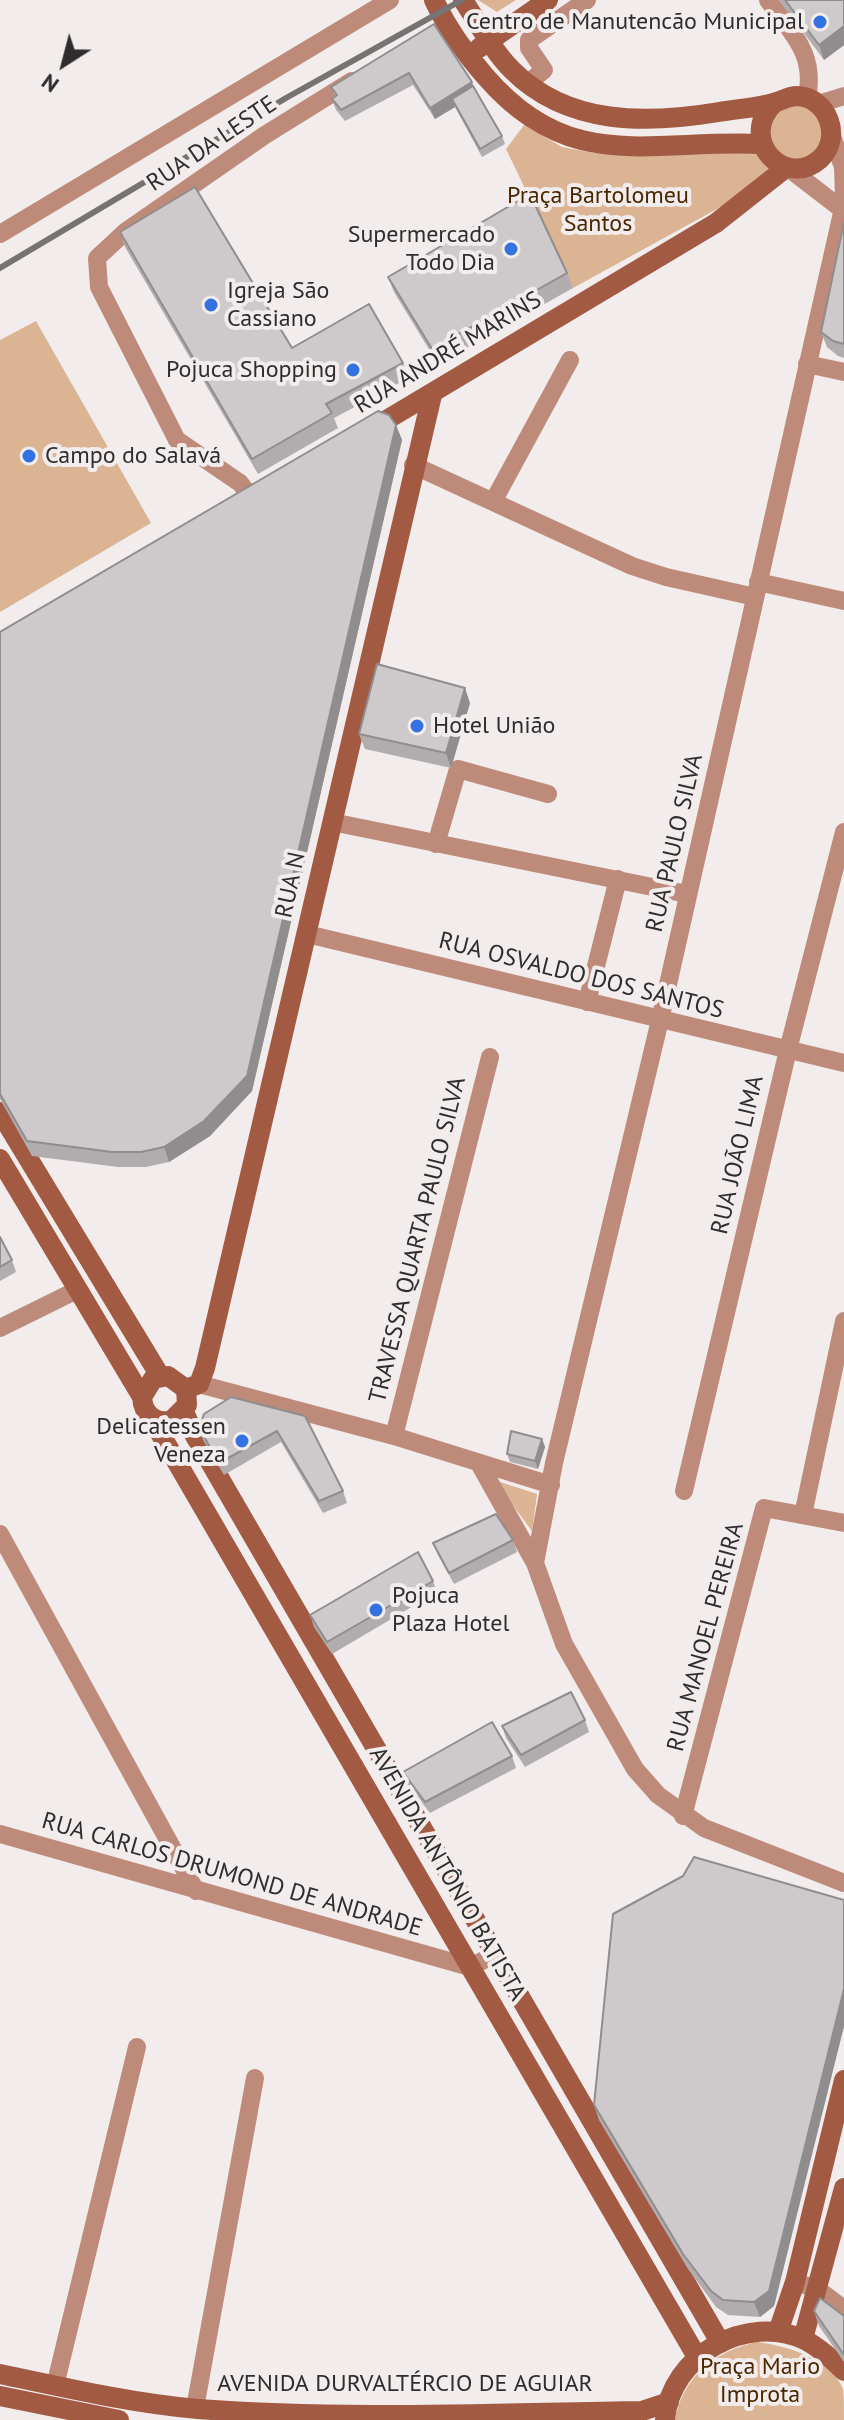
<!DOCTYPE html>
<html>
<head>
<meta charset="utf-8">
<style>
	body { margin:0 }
	#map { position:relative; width:844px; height:2420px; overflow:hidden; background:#f2ecec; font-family:"PT Sans",sans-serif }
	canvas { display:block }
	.north { position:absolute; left:24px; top:24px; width:80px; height:80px; -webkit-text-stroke:6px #f2ecec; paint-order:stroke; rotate:216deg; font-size:22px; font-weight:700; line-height:32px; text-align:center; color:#2e2c2c }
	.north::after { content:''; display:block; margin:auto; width:28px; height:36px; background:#2e2c2c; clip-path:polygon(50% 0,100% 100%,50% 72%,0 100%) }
</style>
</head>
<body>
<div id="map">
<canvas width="844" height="2420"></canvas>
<div class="north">N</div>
</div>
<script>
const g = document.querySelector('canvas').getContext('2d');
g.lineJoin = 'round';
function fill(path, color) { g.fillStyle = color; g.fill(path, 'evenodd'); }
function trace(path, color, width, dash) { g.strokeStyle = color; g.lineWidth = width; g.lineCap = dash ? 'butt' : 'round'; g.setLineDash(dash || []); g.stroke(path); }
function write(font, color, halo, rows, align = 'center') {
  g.font = font + ' "PT Sans",sans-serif'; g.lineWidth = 8; g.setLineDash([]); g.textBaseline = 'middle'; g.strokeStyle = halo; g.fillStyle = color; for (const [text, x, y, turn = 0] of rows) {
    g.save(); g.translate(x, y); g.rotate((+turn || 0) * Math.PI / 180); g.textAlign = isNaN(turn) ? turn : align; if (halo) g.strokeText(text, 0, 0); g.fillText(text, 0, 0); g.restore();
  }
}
const green = new Path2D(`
	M478,0h38l-19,12z
	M774,103l44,1 10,44 -255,140 -67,-139 18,-24 38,22 32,6h155z
	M36,321l115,202 -151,89v-272z
	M494,1480l43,14 -5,37z
	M757,2342c28,3 75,17 86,47 1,9 1,21 1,31h-169c7,-43 42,-70 82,-78z`);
const street = new Path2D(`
	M768,0c24,34 48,53 39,98
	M528,83l16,-13 -15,-22v-8l58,-40
	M818,104l26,-8
	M832,136l11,31 1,31
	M787,167l56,43
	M0,234l390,-234
	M807,364l37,8
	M413,465l219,101 34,11 89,20
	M251,497l-11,-14 -63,-43 -78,-153 -2,-29 28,-26 140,-97 87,-54
	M494,500l76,-140
	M758,582l86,19
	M332,822l355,72
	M436,844l22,-75 90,25
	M307,934l537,129
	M587,1002l31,-123
	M0,1328l77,-38
	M199,1384l195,52 157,49
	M394,1436l96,-379
	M480,1465l55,98 29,81 71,125 23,26 46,33 140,55
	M684,1491l104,-441 56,-218
	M803,1515l41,-194
	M0,1534l196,357
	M535,1563l19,-100 106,-443 184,-816
	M683,1816l81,-308 80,15
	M0,1834l470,133 26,-13
	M795,2282l22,7 27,20
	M55,2386l82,-339
	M195,2408l60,-330`);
const secondary = new Path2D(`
	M434,0c13,28 31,53 51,76 85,99 164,63 277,68
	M463,0c15,23 30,51 49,70 56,56 135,54 207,42 18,-3 37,-4 54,-9 9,-2 15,-7 24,-7 31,1 46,42 23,63 -35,31 -83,-20 -46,-56
	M479,48l69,-48
	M368,431l348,-208 71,-56
	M0,1112l160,264
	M0,1159l142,238c1,17 12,26 29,24l16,-16 -1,-16 -18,-13 -15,3 -11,18
	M186,1389l13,-5 6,-16 227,-973
	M184,1412l11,24 525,906
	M150,1416l547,941
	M778,2332l17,-50 49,-202
	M803,2339l41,-151
	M0,2374c66,14 131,29 198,35 147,11 297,4 444,2l27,-9
	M0,2396l119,24
	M665,2420c5,-64 82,-108 140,-80 15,8 28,20 39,31`);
const rail = new Path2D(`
	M0,268l286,-170 176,-98`);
const wall = new Path2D(`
	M779,0h65v45l-20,15z
	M434,24l39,62 29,50 3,8 -23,13 -27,-50 -20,12 -22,-34 -68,36 -9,-11 -4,-11 3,-3 -4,-9z
	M844,222v136l-6,-2 -11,-9 -6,-15z
	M120,232l172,116 111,15 6,15 -75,40 4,10 -80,46 -133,-227z
	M567,273l6,15 -135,76 -44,-72 -6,-15z
	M396,425l6,15 -150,651 -42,45 -41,26 -23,5h-28l-86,-11 -32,-57v-467z
	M470,703l-19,65 -86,-19 -6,-15z
	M0,1237l12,23 4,12 -16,9z
	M305,1416l38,75 4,12 -24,10 -42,-71 -57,33 -21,-35 -4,-12z
	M542,1439l3,8 -7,22 -28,-7 -3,-8z
	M513,1540l4,12 -63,32 -16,-29 -5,-12z
	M433,1581l4,11 -105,62 -18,-27 -4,-12z
	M585,1720l4,12 -64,35 -19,-29 -4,-12z
	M512,1756l4,12 -86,45 -23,-29 -4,-12z
	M844,1900v126l-70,280 -14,11 -32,-2 -12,-8 -28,-38 -89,-149 -5,-15z
	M814,2311l30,5v46l-25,-36z`);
const shadedWall = new Path2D(`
	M844,26v19l-20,15 -5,-15z
	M472,82l4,12 -24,5 3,8 -20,12 -5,-11z
	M396,425l6,15 -150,651 -42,45 -41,26 -5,-15z
	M465,688l5,15 -19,65 -5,-15z
	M542,1439l3,8 -7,22 -3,-8z
	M844,1989v37l-70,280 -14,11 -6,-15z`);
const building = new Path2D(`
	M785,0h59v26l-25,19z
	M434,24l38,58 -42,26 -21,-35 -68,37 -9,-11 5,-4 -6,-8z
	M473,86l29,50 -22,13 -28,-50z
	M195,187l97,161 77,-44 34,59 -77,41 6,9 -80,46 -132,-227z
	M530,194l37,79 -135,76 -44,-72z
	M844,222v122l-11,-3 -12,-9z
	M378,411l11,4 7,10 -149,651 -43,45 -40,26 -23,5h-29l-85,-11 -27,-47v-462z
	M377,664l88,24 -19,65 -87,-19z
	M0,1237l12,23 -12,7z
	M231,1397l74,19 38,75 -24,10 -42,-70 -58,32 -20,-35 5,-14z
	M511,1431l31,8 -7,22 -28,-7z
	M496,1514l17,26 -64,33 -16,-30z
	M418,1552l15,29 -106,61 -17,-27z
	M571,1692l14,28 -64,35 -19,-29z
	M492,1722l20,34 -87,46 -22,-30z
	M694,1857l150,43v89l-75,302 -15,11 -31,-2 -12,-9 -28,-37 -89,-149 19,-191 70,-38z
	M820,2298l24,18v39l-30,-44z`);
const markers = [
	[820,22,8,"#3372e0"],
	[511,249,8,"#3372e0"],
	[211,305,8,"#3372e0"],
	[353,370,8,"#3372e0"],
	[29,456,8,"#3372e0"],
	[417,726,8,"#3372e0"],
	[242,1441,8,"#3372e0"],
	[376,1610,8,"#3372e0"]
];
const poiNames = [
	["Centro de Manutencão Municipal",804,22],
	["Supermercado",495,235],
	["Todo Dia",495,263],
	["Igreja São",227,291,"left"],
	["Cassiano",227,319,"left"],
	["Pojuca Shopping",337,370],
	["Campo do Salavá",45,456,"left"],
	["Hotel União",433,726,"left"],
	["Delicatessen",226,1427],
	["Veneza",226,1455],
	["Pojuca",392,1596,"left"],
	["Plaza Hotel",392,1624,"left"]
];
const streetNames = [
	["RUA DA LESTE",212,144,-34],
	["RUA ANDRÉ MARINS",448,353,-31],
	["RUA PAULO SILVA",675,843,-77],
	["RUA N",291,885,-78],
	["RUA OSVALDO DOS SANTOS",581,976,14],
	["RUA JOÃO LIMA",738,1155,-77],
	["TRAVESSA QUARTA PAULO SILVA",418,1240,-76],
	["RUA MANOEL PEREIRA",706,1637,-75],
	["AVENIDA ANTÔNIO BATISTA",447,1874,60],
	["RUA CARLOS DRUMOND DE ANDRADE",232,1875,16],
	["AVENIDA DURVALTÉRCIO DE AGUIAR",405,2384]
];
const parkNames = [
	["Praça Bartolomeu",598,196],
	["Santos",598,224],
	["Praça Mario",760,2367],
	["Improta",760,2395]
];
fill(green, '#dbb494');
trace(street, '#be8b7b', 18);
trace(secondary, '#a25a43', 20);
trace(rail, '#777373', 6);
fill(wall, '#b1adaf');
fill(shadedWall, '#908d8e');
fill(building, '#cec9cb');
trace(building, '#908d8e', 2);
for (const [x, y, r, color] of markers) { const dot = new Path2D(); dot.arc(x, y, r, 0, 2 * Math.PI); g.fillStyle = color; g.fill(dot); trace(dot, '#f2ecec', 3); }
write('24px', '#2e2c2c', '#f2ecec', poiNames, 'right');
write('24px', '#2e2c2c', '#f2ecec', streetNames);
write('24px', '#4a2701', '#f2ecec', parkNames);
</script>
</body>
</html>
